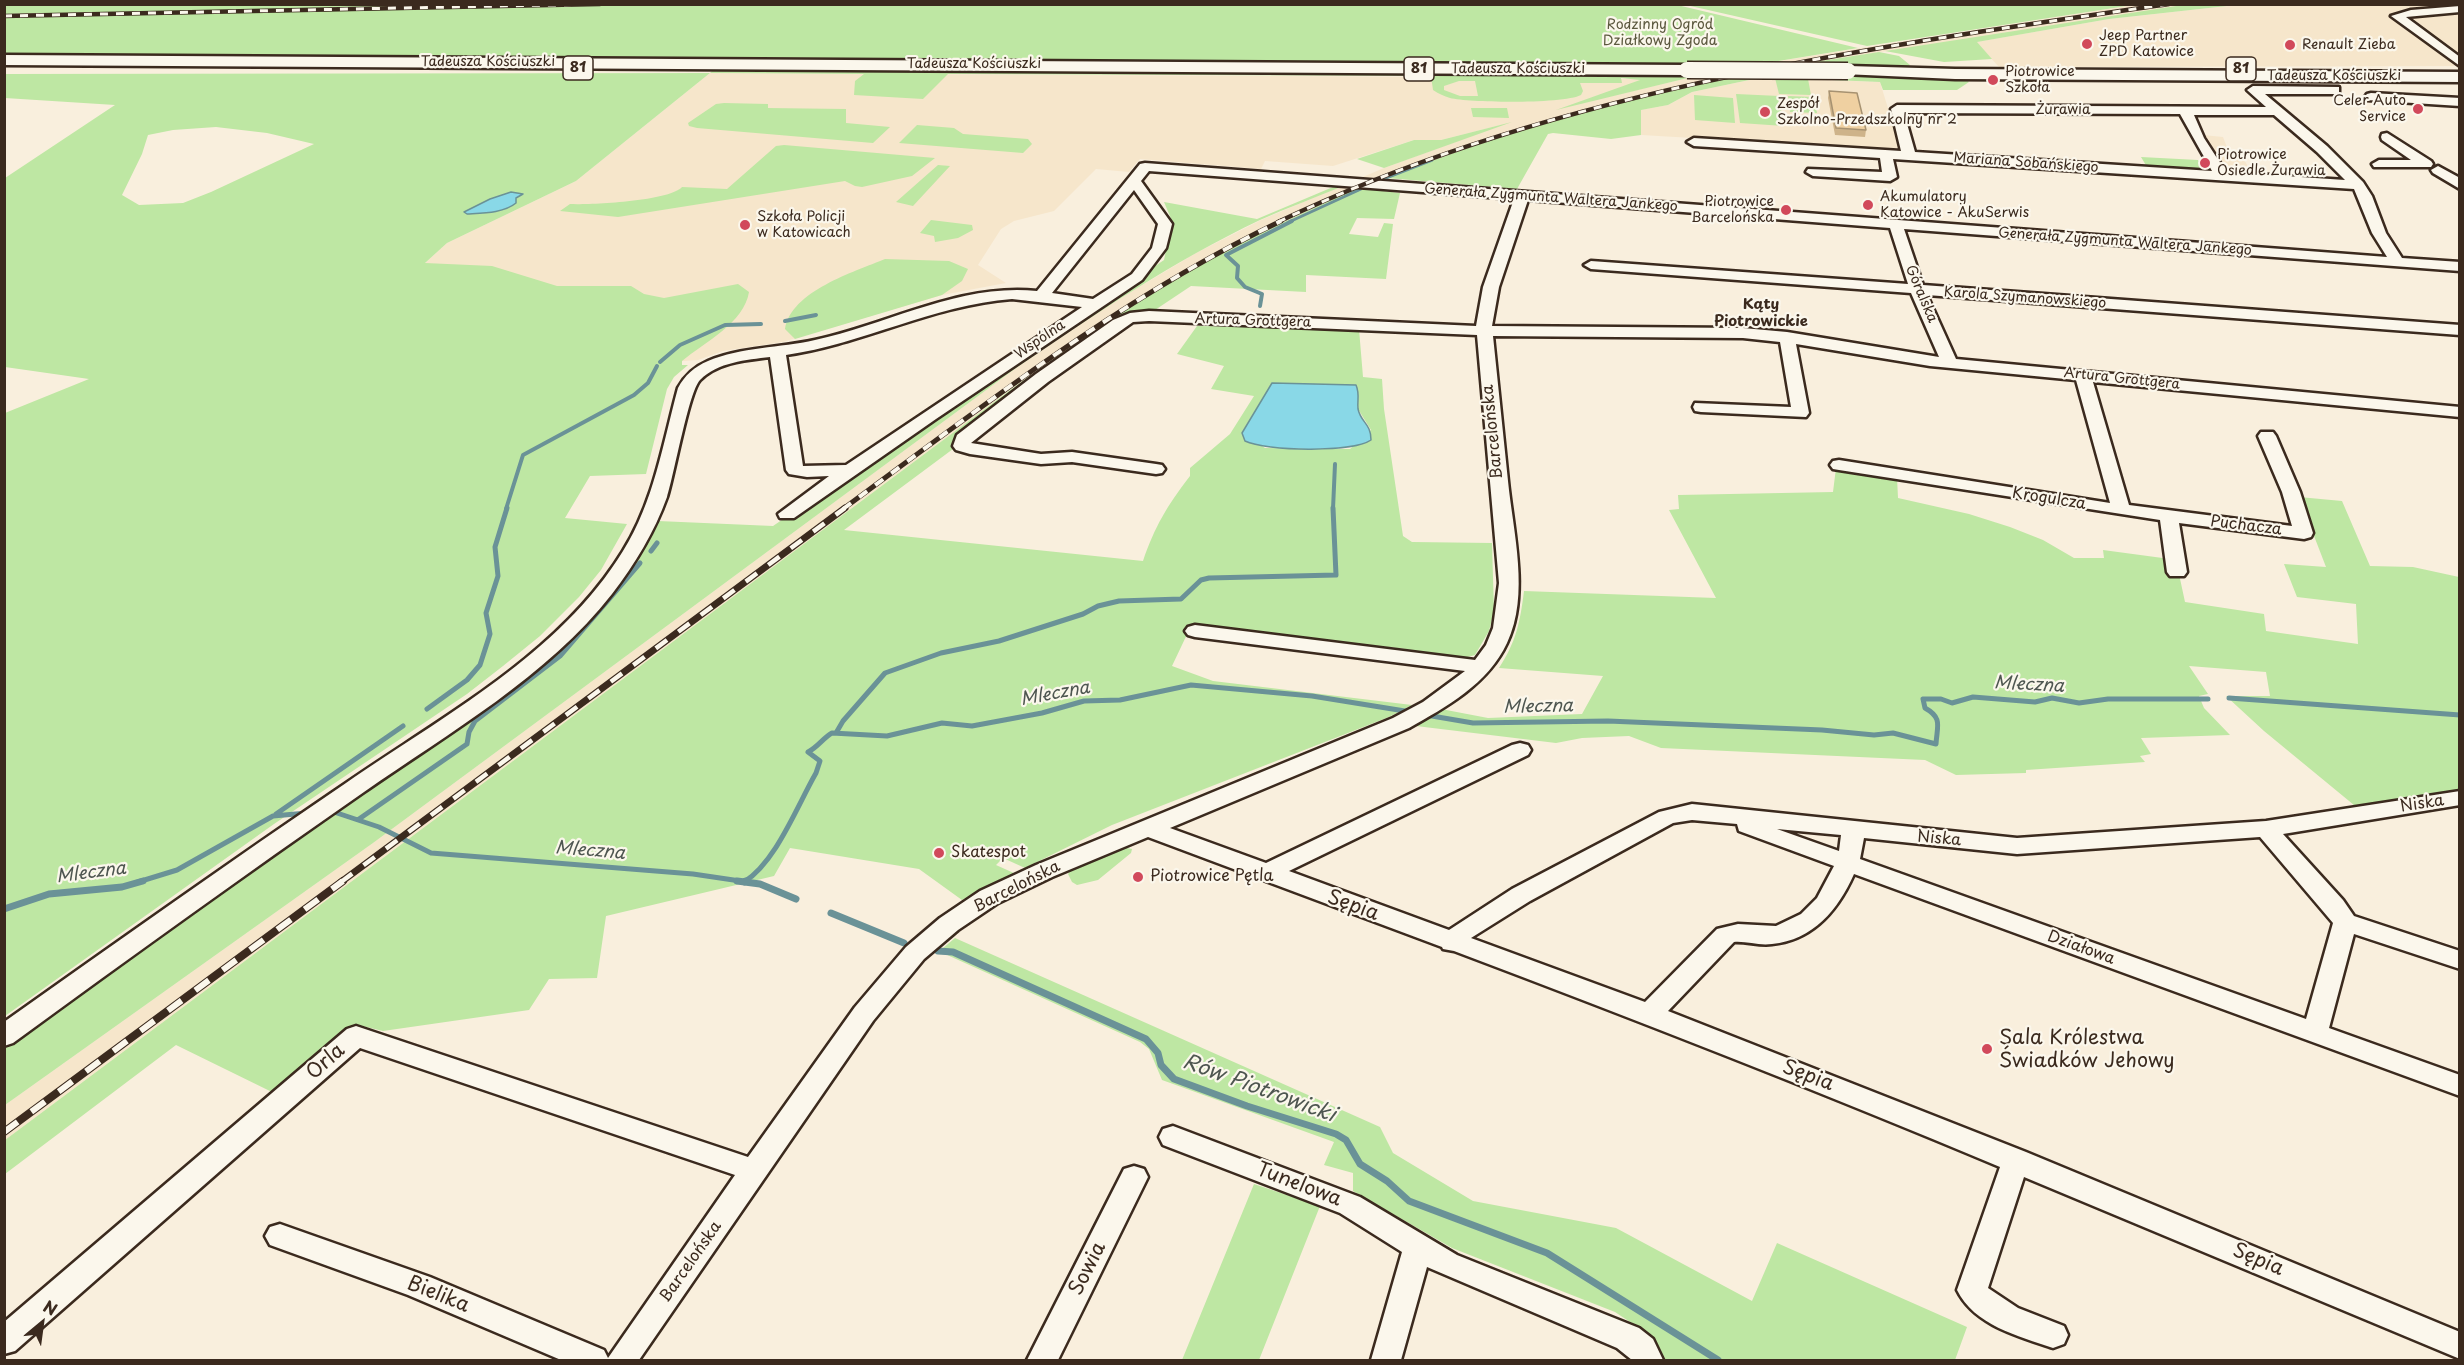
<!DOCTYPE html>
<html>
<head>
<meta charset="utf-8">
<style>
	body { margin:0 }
	#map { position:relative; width:2464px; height:1365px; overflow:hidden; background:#f9efdd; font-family:"Playpen Sans",sans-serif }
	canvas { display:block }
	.frame { position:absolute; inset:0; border:6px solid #3b2a1e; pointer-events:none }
	.north { position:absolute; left:12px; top:1293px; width:60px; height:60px; -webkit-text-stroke:4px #fbf7ec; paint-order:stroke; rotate:29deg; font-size:16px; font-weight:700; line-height:24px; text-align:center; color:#3b2a1e }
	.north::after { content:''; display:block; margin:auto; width:21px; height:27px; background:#3b2a1e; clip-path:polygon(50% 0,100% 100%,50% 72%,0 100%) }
</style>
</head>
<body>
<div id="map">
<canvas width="2464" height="1365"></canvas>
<div class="frame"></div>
<div class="north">N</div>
</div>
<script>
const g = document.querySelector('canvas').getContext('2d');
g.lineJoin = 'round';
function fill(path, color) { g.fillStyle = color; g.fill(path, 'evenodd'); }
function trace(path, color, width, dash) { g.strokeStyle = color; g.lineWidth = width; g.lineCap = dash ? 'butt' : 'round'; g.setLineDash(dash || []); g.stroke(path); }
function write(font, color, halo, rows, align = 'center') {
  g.font = font + ' "Playpen Sans",sans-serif'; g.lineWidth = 4.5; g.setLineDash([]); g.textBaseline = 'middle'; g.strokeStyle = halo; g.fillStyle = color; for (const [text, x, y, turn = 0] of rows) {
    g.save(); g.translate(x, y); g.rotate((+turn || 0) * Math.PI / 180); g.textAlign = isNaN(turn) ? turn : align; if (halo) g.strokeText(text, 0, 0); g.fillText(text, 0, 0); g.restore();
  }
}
const built = new Path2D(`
	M525,5h152l-672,12 -1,-3z
	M2133,5h56l-400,61 -35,-1z
	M2236,5h223v61l-460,1 -23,-25 133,-23z
	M710,73l729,4 198,2 3,2 -71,25 131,-31 37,1 -216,54 -164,58 -84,39 -73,37 -63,38 -120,83 -1012,755v-35l368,-262 643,-475 93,-63 87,-52 65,-33 123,-52 117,-43 -60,15h-27l-81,26 -68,-5 -4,8 -121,-10 -11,13 -33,-3 -42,42 -40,10 -13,8 -23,36 28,18 -64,12 -159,47 -60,9 -25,9 -141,10 -155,-86 45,-41 129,-62z
	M1776,78l104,4 10,33h-7l2,8h8l6,27 -258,-15 -1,-25 28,-5 24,-13 62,-13z
	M2203,135l20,2 5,13 11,1 14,24 -27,-2z`);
const green = new Path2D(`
	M5,4h520v1l-520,9z
	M677,4h996l185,44 -104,17 -1749,-10 -1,-38z
	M2189,4l47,1 -127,14 -132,23 15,17 -48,3 -59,-11z
	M1686,5h447l-266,41z
	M1879,52l20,4 11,9 -3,2 -118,-1z
	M712,71l988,4 -144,35 84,-30 -19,-2 1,5h-42l3,8 -2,4c-17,9 -110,8 -131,3 -6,-2 -11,-4 -17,-8l-2,-14 -483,-2 -25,25 -69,-4 1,-14 9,-7 -154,-1 -134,108 -129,62 -22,20 67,3 65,20h74l13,8 20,4 74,-14 11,8c-5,31 -44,50 -67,69v4h6l-14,12 -7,12 -21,85 -56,2 -25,42 62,6 -26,46 -22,27 -39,39 -37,30 -36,28 -193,130 -269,192v-603l84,-34 -84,-12v-189l110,-73 -110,-7v-24l705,-1zM1459,81h16l3,15h-18l-16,-6v-4zM216,127l51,6 47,11 -103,48 -28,11 -44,2 -17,-10 20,-41 6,-19 25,-5z
	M1737,76l208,1 21,2 3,3 -12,8h-74l-3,-8 -72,-3 3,16 -32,-1 -4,-16 -21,1 -62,13 -24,13 -27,5v25l-30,4 -58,-6 -5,1 -31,55 -130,-11c113,-44 231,-81 350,-102z
	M1736,94l43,2 5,30 -44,-3z
	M1694,95l39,3 2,25 -40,-3z
	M1788,96l26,1 3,16 -27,-1z
	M724,103l44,1v4l78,1v14l44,4 -17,16 -176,-15 -8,-2 -1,-3 28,-19z
	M1471,108h36l2,10 -36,-1z
	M1512,122l-128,46 -27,-9 57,-19h27z
	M917,125l37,3 9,6 65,5 4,5 -9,9 -124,-10z
	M784,145l151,13 -23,18 -50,11 -7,-1 -10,-5 -227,36 -58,-6 10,-7c20,1 100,-3 112,-17l45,2 49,-43z
	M2141,157l57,3 7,10 -58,-3z
	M938,165l12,1 -37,40 -17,-4z
	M1333,187h8c-27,11 -54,21 -81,33 -86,41 -165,94 -244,148l-643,475 -368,262 -1,-59 157,-114 339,-239 144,-149 14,-23 115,5 391,-266 8,-39 -8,-19 93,17z
	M1357,188l43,5 -6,26 -37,-1 -8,16 29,3 6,-14 9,1 -7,55 -80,-4v17l-115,-6 -42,28h-17l-171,120 -8,15 -109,81 299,31c12,-35 24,-55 47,-85v-8l40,-34 24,-38 -43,-7 13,-23 -47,-12 20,-28 162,3 4,48 19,2 2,30 19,127 9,6 80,1 2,68 -5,20 -14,24c-22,7 -48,4 -69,-6l-215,-23 -19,40 41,15 199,24 -23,12 -277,108 -87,43 -22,-10 -7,7 20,9 -30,12 -24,14 -43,-31 -129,-21 -16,28 -168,40 -9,62 -48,1 -20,31 -146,21 -21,-5 -86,68 -100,-49 -171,129v-34l1012,-755c60,-43 119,-86 184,-121 51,-28 104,-52 156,-76zM1272,383l84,2 2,24 13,21 -21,19 -85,-1 -23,-15z
	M931,220l41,5 1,5 -15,8 -23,4 -1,-6 -14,-3z
	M885,259l64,2 19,8 -6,12 -20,14 -147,44 -10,-10c6,-38 69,-57 100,-70z
	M1836,468l61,9 1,21 71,16 41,13 33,13 31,18h30l-1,-8 67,9 9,15 6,28 79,12 2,17 92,13 -2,-40 -59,-7 -13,-33 42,3 -27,-70 43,4 28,65 43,1 46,10v217l-99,16 -96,-79 -38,-35h44l-4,-24 -77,-6 19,28 -9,2 5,12 26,27 -89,3 10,16 -11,2 5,6 -119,8v3l-70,2 -31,-15 -264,-12 -32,-12 -47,2 -26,5 -140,-17 25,-17 47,9 94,-4 21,-38 -104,-8c17,-26 21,-45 25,-77l192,7 -47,-88 10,-1 -1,-14 155,-3z
	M1122,847l10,2 -1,4 -33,27 -21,5 -5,-3 -4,-8 4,-6z
	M955,938l425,189 13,26 80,48 143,27 136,73 25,-58 190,84 -12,33h-291l-13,-24 -36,-24 -163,-64 -99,-57v-18l-29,-8 10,-23 -172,-62 -13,-31 -9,-7 -195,-88h-9z
	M1254,1184l66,22 -61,154h-77z`);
const water = new Path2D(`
	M511,192l12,2 -7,4v5c-12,10 -33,10 -49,11l-3,-2 26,-13z
	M1272,383l84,2c4,9 1,16 2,24 3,14 13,14 13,31 -19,13 -105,11 -126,1l-3,-8z`);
const streamFar3 = new Path2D(`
	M1378,181l54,-21
	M1289,222l72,-33`);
const streamFar2 = new Path2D(`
	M1260,306l2,-12 -17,-7 -8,-9 1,-12 -12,-11 66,-34
	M785,321l31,-6
	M660,362l20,-17 45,-20 36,-1
	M506,509l17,-54 111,-60 14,-12 9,-17
	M1333,509l2,-45`);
const streamFar1 = new Path2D(`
	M651,551l6,-8
	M2229,698l231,17
	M427,709l40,-29 13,-15 10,-31 -4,-21 12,-37 -3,-29 12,-39
	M1426,715l47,8 135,-2 214,9 52,5 19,-2 43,11c1,-18 7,-26 -11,-36l-2,-9h18l11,4 21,-6 62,5 17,-4 27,5 29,-4h100
	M836,733l7,-12 42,-48 56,-20 58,-12 84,-27 15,-8 21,-5 62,-2 20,-19 8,-2 127,-3 -3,-67
	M331,811l48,16 52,26 262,21 54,8
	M276,814l127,-88
	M359,819l108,-75 2,-12 6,-11 85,-65 80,-93
	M138,882l39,-12 96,-54 34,-3
	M744,882c32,-20 53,-76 72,-109l4,-12 -12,-9c10,-5 15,-14 24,-19l55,3 55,-13 30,3 70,-13 42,-12 36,-1 71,-15 121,11 99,16`);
const stream = new Path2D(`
	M737,881l23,3 36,15
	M744,882l2,-1
	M4,909l45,-15 73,-7 21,-6
	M831,913l73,30
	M938,951l15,1 193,87 12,14 3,12 13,14 73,27 89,28 10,6 14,24 27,17 22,20 138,52 171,107`);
const minor = new Path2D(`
	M2460,6v6l-54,5 54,40v9l-69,-50 20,-6z
	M2253,86l86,1v6l-4,1h-70l62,52 36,36 9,14 14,37 16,25 58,4v9l-556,-42 19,56 537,40v10l-533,-40 29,64 504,48v10l-367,-35 36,123 163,21 -10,-34 -24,-56 3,-4h12l3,4 24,56 13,41 -2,4 -7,2 -125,-16 8,49 -3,4h-14l-3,-4 -7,-52 -321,-50 -6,-1 -3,-4 3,-4 6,-1 271,43 -34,-123 -146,-14 -134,-22 13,69 -3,4 -105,-5 -6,-1 -2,-4 2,-4 96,4 -11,-65 -37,-4 -250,-2c5,48 10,97 15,145 5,51 22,114 -1,162 -19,41 -61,64 -98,85l-239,100 96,35 246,-118 8,-2 8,2 3,5 -3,5 -239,116 160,59 63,-41 147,-77 33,-8 325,34 249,-17 194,-30v14l-177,29 60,66 11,16 106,35v18l-106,-35 -25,94 131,47v21l-606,-222c-16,36 -41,66 -82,70 -13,2 -25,-3 -38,-2l-66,69 358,141 434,180v27l-436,-182 -36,111 30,20 46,18 4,9 -4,9 -11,4c-35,-12 -79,-23 -96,-58l43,-123c-181,-76 -363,-147 -546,-216l-11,-2 -1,-2 -294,-110 -96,40 -54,26 -40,27 -34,29 -51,62 -234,339h-78l-153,-65 -138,-50 -5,-9 5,-9 10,-3 150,53 174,73 4,8 127,-183 -375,-127 -345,303 -11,3v-32l343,-293 9,-3 392,131 107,-150 51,-60 34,-29 40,-27 56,-26 357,-147 30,-16 42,-31 -270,-34 -7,-2 -3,-4 3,-4 7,-2 280,35 11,-15 7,-17 6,-45 -22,-248 -328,-14 -16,1 -85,60 -77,61 70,11 31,-2 84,12 6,1 3,4 -3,4 -6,1 -84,-12 -31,2 -71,-10 -14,-4 -3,-4 4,-11 79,-61 77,-54 17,-7 19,-2 327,15 7,-39 31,-88 -365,-28 -8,10 31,43 -6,24 -24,32 -206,139 -142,99h-14l-2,-4 51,-38 -22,1 -18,-3 -3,-4 -16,-113c-24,3 -52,5 -70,23 -11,11 -26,95 -33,117 -13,36 -32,67 -55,97 -65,83 -162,138 -248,198 -118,82 -235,166 -351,251l-9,3v-24c114,-81 227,-161 342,-239 97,-67 214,-129 277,-232 31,-49 40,-108 55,-163 7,-13 16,-21 30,-27 33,-14 72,-13 107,-21 74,-16 145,-57 222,-49l103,-127 5,-1 1242,94 -15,-24 -18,-44 -461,-30 4,18 -7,4 -77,-5 -7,-4 2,-3 74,3 -2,-14 -186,-12 -7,-4 7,-4 207,13 -10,-42 6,-4 369,2 -19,-17zM1904,113l276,1 32,57 -297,-19zM2194,115h80l43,37 28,28 -119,-8 -22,-34zM1134,190l24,34 -6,24 -20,26 -39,25 -41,-6zM1528,200l362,28 18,56 -317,-23 -7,4 7,4 320,24 28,64 -152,-25 -44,-4 -251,-2 7,-39zM1012,299l70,8 -236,158 -43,1 -17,-111c77,-11 147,-50 226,-56zM1692,820l45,4 2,7 95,35 -17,32 -16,16 -25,12 -38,-2 -21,5 -72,73 -174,-64 59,-37 143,-78zM1777,829l64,6 -2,16zM2260,837l73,86 -27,96 -446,-160 4,-21 153,16z
	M2371,93l89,5v8l-93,-6 -2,-3 2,-3z
	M2387,133l44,28 2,3 -2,3h-57l-2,-3 7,-4h32l-29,-20 -1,-3 1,-3z
	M2438,166l22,12v11l-27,-16 -2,-3z
	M1173,1126l187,71 97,58 182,73 14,11 10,21h-31l-15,-12 -190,-81 -26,93h-30l31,-108 -62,-39 -177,-68 -4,-8 4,-8z
	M1134,1166l10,3 4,8 -90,183h-31l97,-191z`);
const major = new Path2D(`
	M4,55l1683,10 8,5 -8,5 -1683,-10z
	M1848,66l107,3 505,3v10l-505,-3 -112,-5 -3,-3z`);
const railFar3 = new Path2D(`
	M4,16l596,-12
	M1278,222c279,-133 588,-174 891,-218`);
const railFar2 = new Path2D(`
	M843,509c141,-104 279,-212 438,-288`);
const railFar1 = new Path2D(`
	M341,882l504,-374`);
const rail = new Path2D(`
	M4,1132l339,-251`);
const majorBridge = new Path2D(`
	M1687,70l161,1`);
const wall = new Path2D(`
	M1829,91l37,39 -1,7 -30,-2 -7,-37z`);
const building = new Path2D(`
	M1829,91l28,2 9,37 -30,-2z`);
const markers = [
	[2087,44,6,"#d1495b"],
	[2290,45,6,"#d1495b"],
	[1993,80,6,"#d1495b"],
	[2418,109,6,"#d1495b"],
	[1765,112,6,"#d1495b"],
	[2205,163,6,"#d1495b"],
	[1868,205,6,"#d1495b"],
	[1786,210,6,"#d1495b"],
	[745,225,6,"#d1495b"],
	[939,853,6,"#d1495b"],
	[1138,877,6,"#d1495b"],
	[1987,1049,6,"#d1495b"]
];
const farParknames = [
	["Rodzinny Ogród",1660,25],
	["Działkowy Zgoda",1660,41]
];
const farPoinames = [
	["Jeep Partner",2099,36],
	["ZPD Katowice",2099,52],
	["Renault Zieba",2302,45],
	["Piotrowice",2005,72],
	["Szkoła",2005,88],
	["Celer Auto",2406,101,"right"],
	["Service",2406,117,"right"],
	["Zespół",1777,104],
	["Szkolno-Przedszkolny nr 2",1777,120],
	["Piotrowice",2217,155],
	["Osiedle Żurawia",2217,171],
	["Akumulatory",1880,197],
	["Katowice - AkuSerwis",1880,213],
	["Piotrowice",1774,202,"right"],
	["Barcelońska",1774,218,"right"],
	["Szkoła Policji",757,217],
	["w Katowicach",757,233]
];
const farStreetnames = [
	["Tadeusza Kościuszki",488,62],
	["Tadeusza Kościuszki",974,64],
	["Tadeusza Kościuszki",1518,69],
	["Tadeusza Kościuszki",2334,76],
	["Żurawia",2063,110],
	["Mariana Sobańskiego",2026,163,4],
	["Generała Zygmunta Waltera Jankego",1551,198,4],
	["Generała Zygmunta Waltera Jankego",2125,242,4],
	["Góralska",1921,294,67],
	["Karola Szymanowskiego",2025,298,4],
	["Artura Grottgera",1253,321,2],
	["Wspólna",1040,340,-34],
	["Artura Grottgera",2122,379,6]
];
const shields = [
	[578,68,30],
	[1419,69,30],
	[2241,69,30]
];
const shieldNames = [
	["81",578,68],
	["81",1419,69],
	["81",2241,69]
];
const farNeighbourhoodnames = [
	["Kąty",1761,305],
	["Piotrowickie",1761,322]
];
const streetNames = [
	["Barcelońska",1493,432,-96],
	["Krogulcza",2049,499,9],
	["Puchacza",2246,526,7],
	["Niska",2422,804,-9],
	["Niska",1939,839,5],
	["Barcelońska",1017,887,-27],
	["Działowa",2081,948,20],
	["Barcelońska",691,1262,-55]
];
const poiNames = [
	["Skatespot",951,853],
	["Piotrowice Pętla",1150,877]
];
const waterNames = [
	["Mleczna",2029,685,3],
	["Mleczna",1055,694,-10],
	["Mleczna",1538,707,-1],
	["Mleczna",590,851,5],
	["Mleczna",91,873,-7]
];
const nearStreetnames = [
	["Sępia",1353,906,20],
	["Orla",326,1062,-41],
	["Sępia",1808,1076,21],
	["Tunelowa",1299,1185,21],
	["Sępia",2258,1260,23],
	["Sowia",1088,1269,-63],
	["Bielika",438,1295,22]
];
const nearPoinames = [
	["Sala Królestwa",1999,1038],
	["Świadków Jehowy",1999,1061]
];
const nearWaternames = [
	["Rów Piotrowicki",1259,1089,20]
];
fill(built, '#f6e6cb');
fill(green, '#bee7a3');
fill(water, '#89d8e7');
trace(water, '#6a9297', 1.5);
trace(streamFar3, '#6a9297', 3);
trace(streamFar2, '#6a9297', 4);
trace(streamFar1, '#6a9297', 5);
trace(stream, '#6a9297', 7);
trace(minor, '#3b2a1e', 5);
trace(major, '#3b2a1e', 5);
fill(minor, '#fbf7ec');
fill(major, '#fbf7ec');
trace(railFar3, '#3b2a1e', 4.5);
trace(railFar2, '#3b2a1e', 5);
trace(railFar1, '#3b2a1e', 7);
trace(rail, '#3b2a1e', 8);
trace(railFar3, '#fbf7ec', 3, [8]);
trace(railFar2, '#fbf7ec', 4, [10]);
trace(railFar1, '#fbf7ec', 4.5, [14]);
trace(rail, '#fbf7ec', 6, [17]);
trace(majorBridge, '#3b2a1e', 19, []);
trace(majorBridge, '#fbf7ec', 16);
fill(wall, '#ceb38a');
fill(building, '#efd0a1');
trace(building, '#a79271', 1.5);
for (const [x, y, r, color] of markers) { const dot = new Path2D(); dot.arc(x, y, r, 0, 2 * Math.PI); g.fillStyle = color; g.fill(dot); trace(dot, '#fbf7ec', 2); }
write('14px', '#5c593f', '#fbf7ec', farParknames);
write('14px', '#3b2a1e', '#fbf7ec', farPoinames, 'left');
write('14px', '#3b2a1e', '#fbf7ec', farStreetnames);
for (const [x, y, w] of shields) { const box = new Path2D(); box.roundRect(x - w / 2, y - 12, w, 24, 4.5); g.fillStyle = '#fbf7ec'; g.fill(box); trace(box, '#3b2a1e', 1.5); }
write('bold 15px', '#3b2a1e', null, shieldNames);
write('bold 15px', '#3b2a1e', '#fbf7ec', farNeighbourhoodnames);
write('16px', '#3b2a1e', '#fbf7ec', streetNames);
write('16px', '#3b2a1e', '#fbf7ec', poiNames, 'left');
write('italic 18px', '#4e5650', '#fbf7ec', waterNames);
write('20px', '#3b2a1e', '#fbf7ec', nearStreetnames);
write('20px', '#3b2a1e', '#fbf7ec', nearPoinames, 'left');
write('italic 21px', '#4e5650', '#fbf7ec', nearWaternames);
</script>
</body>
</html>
